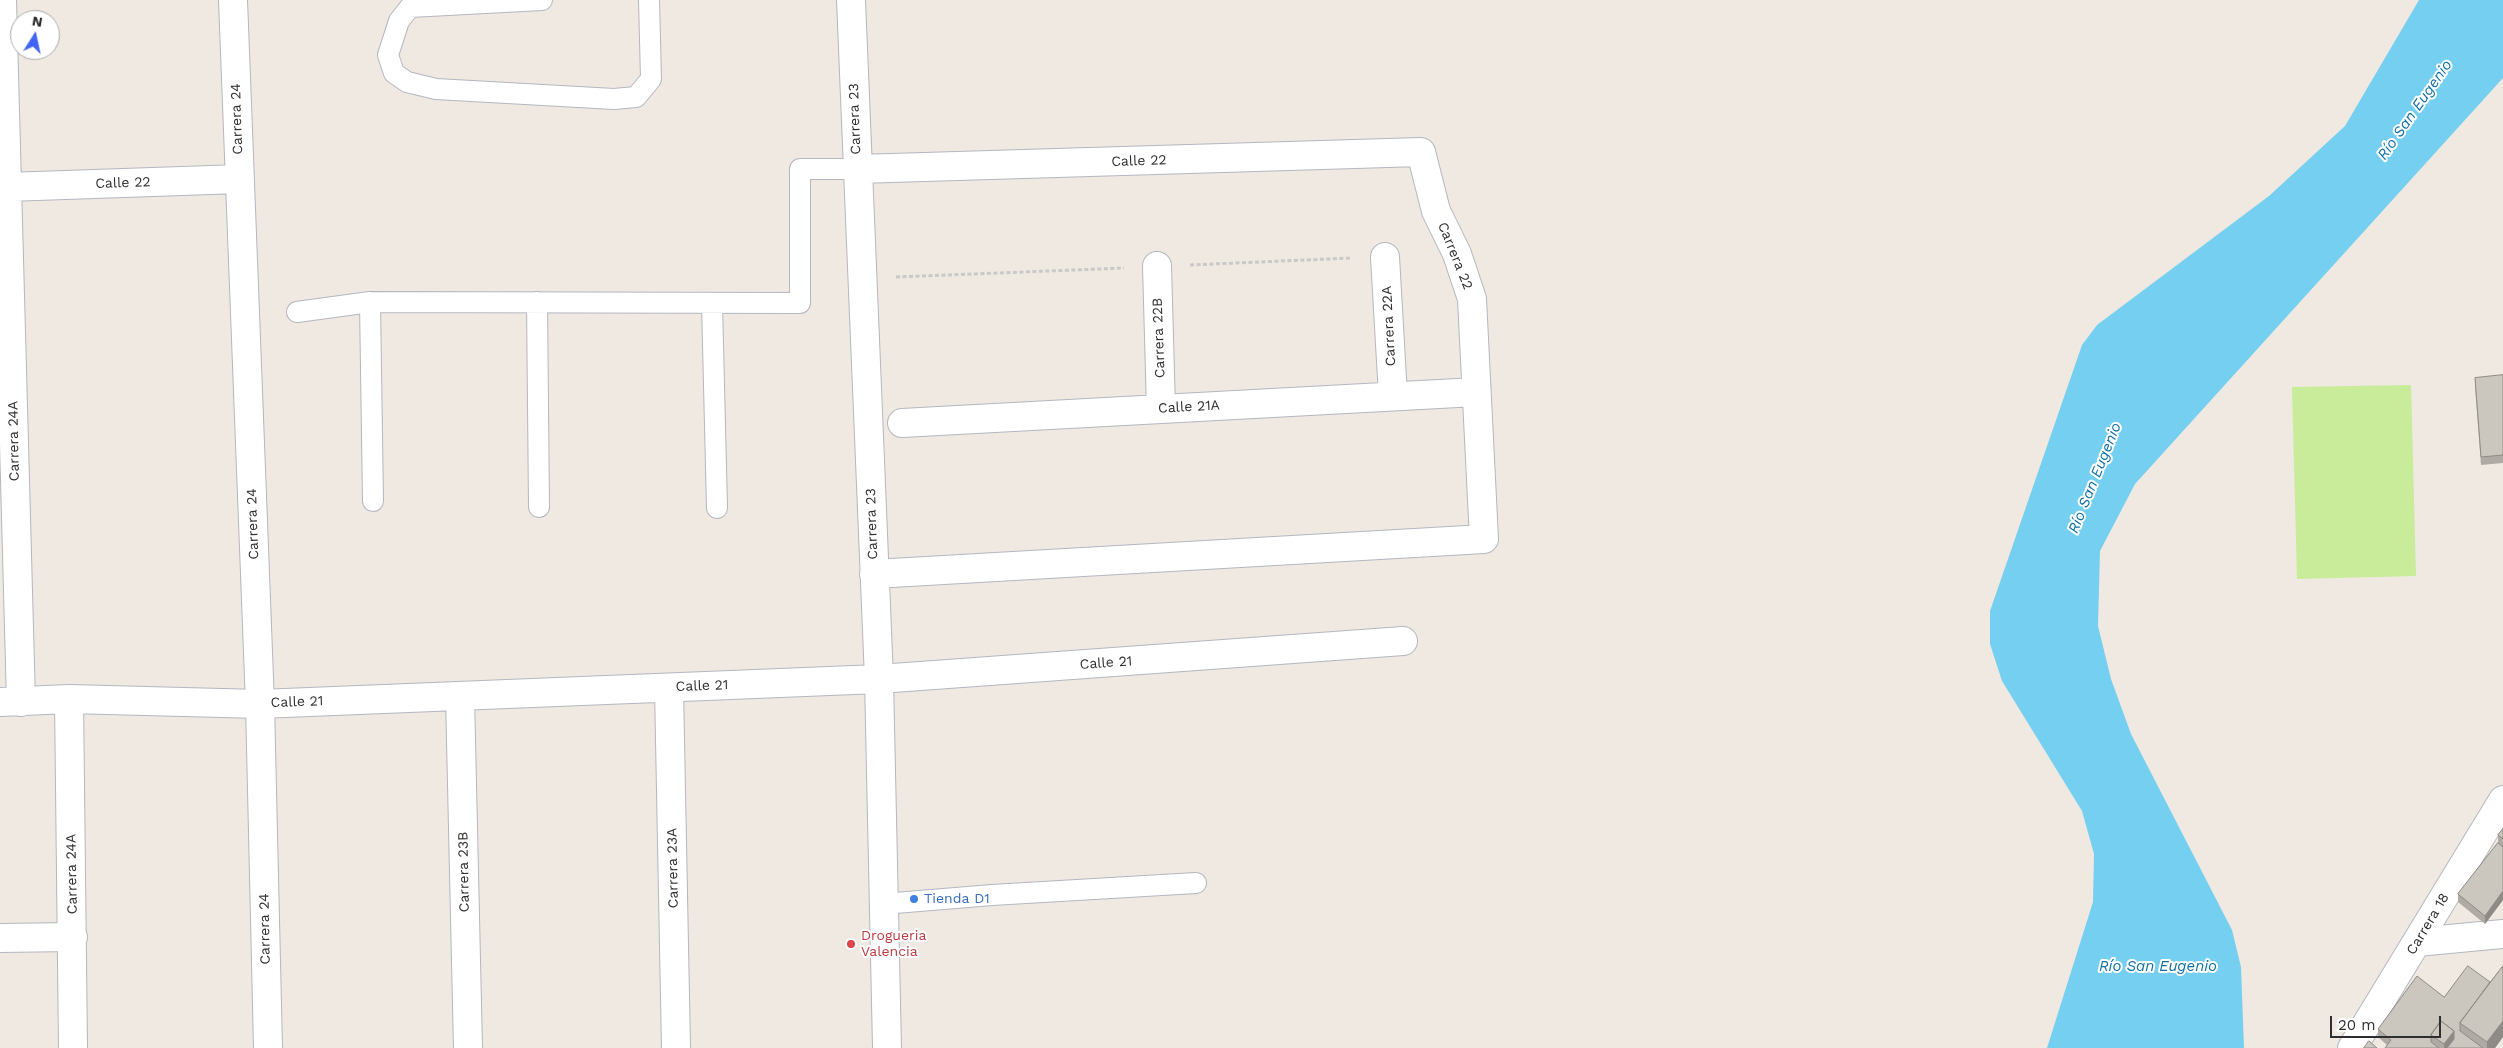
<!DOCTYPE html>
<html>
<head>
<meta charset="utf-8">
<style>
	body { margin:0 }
	#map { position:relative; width:2503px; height:1048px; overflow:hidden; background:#efe9e1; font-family:"Work Sans",sans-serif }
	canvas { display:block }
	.north { position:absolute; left:10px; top:10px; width:50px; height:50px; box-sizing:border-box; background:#fff; border:1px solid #ababab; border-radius:50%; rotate:10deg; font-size:14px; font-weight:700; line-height:20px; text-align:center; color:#2e2e2e }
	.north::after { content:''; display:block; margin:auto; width:18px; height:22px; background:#4264fb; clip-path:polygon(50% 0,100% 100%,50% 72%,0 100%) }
	.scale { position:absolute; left:2330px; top:1016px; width:111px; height:22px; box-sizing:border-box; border:2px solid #2e2e2e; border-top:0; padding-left:6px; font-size:15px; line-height:18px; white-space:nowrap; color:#2e2e2e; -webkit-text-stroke:4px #fff; paint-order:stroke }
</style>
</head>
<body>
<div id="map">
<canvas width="2503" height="1048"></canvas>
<div class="north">N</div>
<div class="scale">20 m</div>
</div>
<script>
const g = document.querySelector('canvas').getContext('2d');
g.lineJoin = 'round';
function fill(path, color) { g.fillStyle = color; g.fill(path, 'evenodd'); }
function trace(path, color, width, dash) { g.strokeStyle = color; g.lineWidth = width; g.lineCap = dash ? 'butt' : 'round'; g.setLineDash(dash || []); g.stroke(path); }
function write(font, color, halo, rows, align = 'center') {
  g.font = font + ' "Work Sans",sans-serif'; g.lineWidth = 4; g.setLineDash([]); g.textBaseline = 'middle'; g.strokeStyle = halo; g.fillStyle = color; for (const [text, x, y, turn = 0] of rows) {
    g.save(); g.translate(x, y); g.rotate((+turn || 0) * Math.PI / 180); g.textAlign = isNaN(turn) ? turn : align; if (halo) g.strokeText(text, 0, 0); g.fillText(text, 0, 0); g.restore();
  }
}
const pitch = new Path2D(`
	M2411,385l5,191 -119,3 -5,-192z`);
const water = new Path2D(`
	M2419,0h84v78l-368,406 -35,67 -2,75 13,53 20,55 101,196 9,37 3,81h-197l46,-146 1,-48 -12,-43 -80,-130 -12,-37v-33l92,-266 15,-20 172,-129 76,-70z`);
const path = new Path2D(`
	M1190,265l161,-7
	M896,277l228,-9`);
const lane = new Path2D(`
	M542,0l-132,7 -11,14 -11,34 6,18 13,9 29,7 178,10 22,-2 15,-18 -2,-79
	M370,302l3,199
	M537,302l2,205
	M712,303l5,205
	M297,312l73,-10 430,1v-134h58
	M883,904l109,-9 204,-12`);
const street = new Path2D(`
	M2,0l19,702
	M233,0l27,704 8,344
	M851,0l28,679 8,369
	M858,169l563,-17 15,59 21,43 15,45 12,240 -610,35
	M7,187l233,-8
	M1385,257l8,139
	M1157,266l4,143
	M902,423l574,-31
	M669,688l7,360
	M460,696l8,352
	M69,699l4,349
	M0,702l69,-3 191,5 619,-25 524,-38
	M0,938l73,-1
	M2417,942l86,-8
	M2352,1048l151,-248`);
const wall = new Path2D(`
	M2503,375v88l-22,2 -6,-79v-8z
	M2503,829v71l-18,24 -27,-22v-8l40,-51v-8z
	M2503,966v71l-8,11h-110l2,-3 -9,-8v-8l66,-32 46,-15z`);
const shadedWall = new Path2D(`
	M2503,891v9l-18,24v-8z
	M2503,1021v16l-8,11h-8v-6z
	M2454,1031v17h-10v-4z`);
const building = new Path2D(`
	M2503,375v80l-22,2 -6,-79z
	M2503,829v10l-5,-4z
	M2498,843l5,4v44l-18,25 -27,-22z
	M2468,966l22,16 -30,41v8l23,17h-36l7,-9v-8l-13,-10 -10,14v7l8,6h-54l6,-8 -13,-11 39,-53 27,21z
	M2503,966v55l-16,21 -27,-19z
	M2441,1021l13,10 -10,13 -13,-9z
	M2369,1041l8,7h-13z`);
const markers = [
	[914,899,5,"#3f7fe0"],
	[851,944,5,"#e0444e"]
];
const streetNames = [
	["Carrera 24",237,119,-92],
	["Carrera 23",855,119,-92],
	["Calle 22",1139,161,-2],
	["Calle 22",123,183,-2],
	["Carrera 22",1455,256,68],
	["Carrera 22A",1389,326,-93],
	["Carrera 22B",1159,338,-92],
	["Calle 21A",1189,407,-3],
	["Carrera 24A",14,441,-91],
	["Carrera 24",253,524,-92],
	["Carrera 23",872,524,-92],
	["Calle 21",1106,663,-4],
	["Calle 21",702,686,-2],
	["Calle 21",297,702,-2],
	["Carrera 23A",673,868,-91],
	["Carrera 23B",464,872,-91],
	["Carrera 24A",72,874,-91],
	["Carrera 18",2428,924,-59],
	["Carrera 24",265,929,-91]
];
const shopNames = [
	["Tienda D1",924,899]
];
const healthNames = [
	["Drogueria",861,936],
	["Valencia",861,952]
];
const waterNames = [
	["Río San Eugenio",2415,110,-55],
	["Río San Eugenio",2095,478,-68],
	["Río San Eugenio",2158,967]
];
fill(pitch, '#c9ec9a');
fill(water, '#75cff0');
trace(lane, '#b4b7c1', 22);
trace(street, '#b4b7c1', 30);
trace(path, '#c9c9c9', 3, [4, 2.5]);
trace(lane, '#fff', 20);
trace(street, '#fff', 28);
fill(wall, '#afaba4');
fill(shadedWall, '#8e8b86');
fill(building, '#cbc7bf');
trace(building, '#8e8b86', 1);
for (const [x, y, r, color] of markers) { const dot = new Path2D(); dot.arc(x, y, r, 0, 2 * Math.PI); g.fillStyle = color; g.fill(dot); trace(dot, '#fff', 2); }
write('14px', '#2e2e2e', '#fff', streetNames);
write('14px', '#366cbe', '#fff', shopNames, 'left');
write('14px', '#be3a42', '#fff', healthNames, 'left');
write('italic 15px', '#0d6fa3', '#fff', waterNames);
</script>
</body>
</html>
